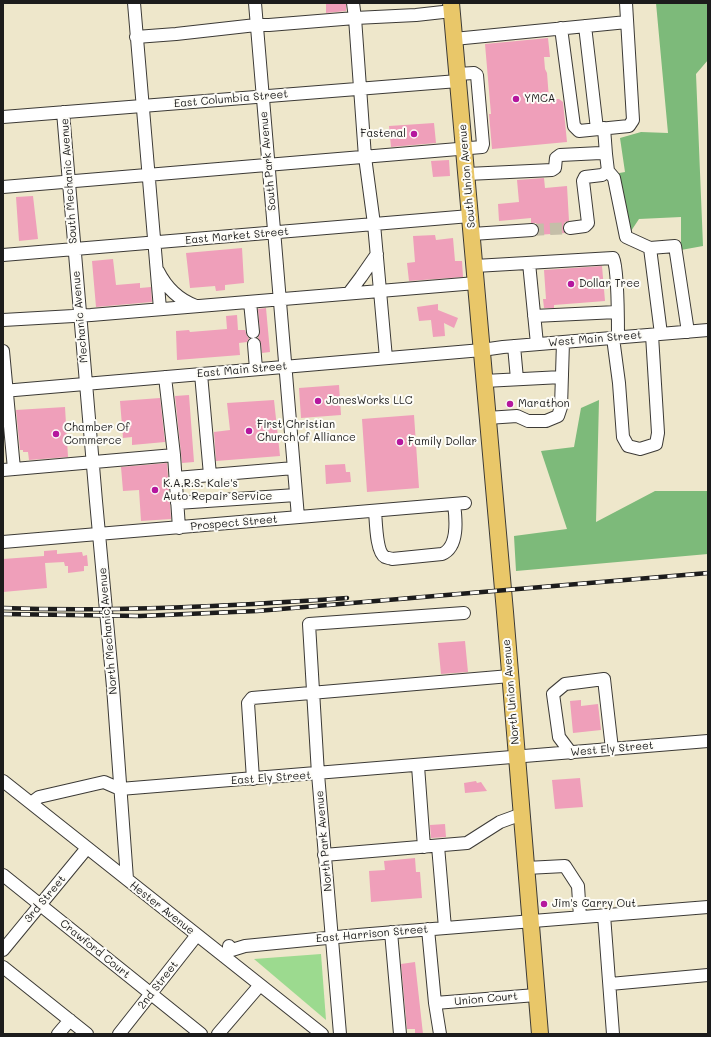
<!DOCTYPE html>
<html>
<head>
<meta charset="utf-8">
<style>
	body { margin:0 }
	#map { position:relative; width:711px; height:1037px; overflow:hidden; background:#eee7cb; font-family:Mali,sans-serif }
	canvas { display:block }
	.frame { position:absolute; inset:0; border:4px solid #1c1c1c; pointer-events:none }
</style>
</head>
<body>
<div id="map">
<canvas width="711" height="1037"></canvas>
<div class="frame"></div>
</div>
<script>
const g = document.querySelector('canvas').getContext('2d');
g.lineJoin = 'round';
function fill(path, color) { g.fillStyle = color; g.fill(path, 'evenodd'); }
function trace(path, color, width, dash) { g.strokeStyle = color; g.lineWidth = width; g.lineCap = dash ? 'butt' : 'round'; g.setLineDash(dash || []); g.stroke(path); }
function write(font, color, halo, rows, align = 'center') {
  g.font = font + ' Mali,sans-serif'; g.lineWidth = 4; g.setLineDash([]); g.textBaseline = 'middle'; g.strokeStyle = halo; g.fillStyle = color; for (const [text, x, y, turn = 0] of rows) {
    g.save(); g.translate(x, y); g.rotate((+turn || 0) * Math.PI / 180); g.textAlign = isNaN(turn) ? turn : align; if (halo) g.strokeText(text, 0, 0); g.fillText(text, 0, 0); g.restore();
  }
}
const green = new Path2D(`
	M321,954l5,66 -72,-61z`);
const forest = new Path2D(`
	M656,3h52v57l-12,14 7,172 -22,4v-33l-42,2 -8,12 -9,-8 -8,-49 11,-2 -5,-34 21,-6 27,1z
	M599,400l-3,122 59,-31h53v63l-192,17 -2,-35 53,-7 -26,-78 33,-4 7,-39z`);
const building = new Path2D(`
	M326,3h20v8l-20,2z
	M548,38l2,19h-6l1,12 2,4 2,26h10l4,3 4,40 -75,7 -3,-35h2l-6,-70z
	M434,123l2,20 -45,4 -2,-21z
	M449,160l1,16 -17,1 -2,-16z
	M544,178l1,10 22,-2 2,35 -4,1 -2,4v3l2,4 -28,2 2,-5 -1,-4 -2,-3h-5v-5l-32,3 -1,-17 21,-2 -2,-22z
	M33,196l5,43 -19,2 -3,-44z
	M435,235l1,5 17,-2 2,23h7l1,16 -54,4 -2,-18 8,-1 -2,-26z
	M242,248l2,35 -19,2v5l-9,1 -1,-5 -25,2 -4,-35z
	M113,259l3,26 24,-2v5l11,-1 1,15 -56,5 -4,-46z
	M602,266l3,35 -51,4v3h-10l-1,-9h3l-2,-29z
	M438,304v6l20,8 -4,10 -10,-5 1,13 -12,1 -2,-17 -12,1 -2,-14z
	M266,308l4,44 -8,1 -1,-10 -3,-5 2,-7 -2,-22z
	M237,315l1,15h7l2,6 2,2 -2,4 -8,1 1,12 -63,5 -1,-29 13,-1 1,2 37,-3 -1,-13z
	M339,385l2,30 -40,3 -2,-30z
	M189,395l5,67 -12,1 -7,-67z
	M160,398l5,44 -33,3v-8l-9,1 -3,-37z
	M274,400l6,56 -64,5 -2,-29 16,-2 -3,-27z
	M65,407l3,50 -39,3 -1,-8h-5v-2h-3l-4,-40z
	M414,415l5,73 -52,4 -5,-73z
	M167,463l4,56 -30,2 -2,-31 -16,1 -2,-24z
	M345,464l1,8h4l1,10 -25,2 -1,-19z
	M57,550v4l25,-2 1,4 4,-1 1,11h-4v5l-16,2v-7h-3l-1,-4 -19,1 2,25 -44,4v-33l41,-3v-5z
	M465,641l3,31 -27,2 -3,-31z
	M581,700v6l17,-2 3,26 -28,3 -3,-32z
	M580,778l3,29 -28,2 -3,-29z
	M476,781l1,2 4,-1 6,9 -22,2 -1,-10z
	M445,824l1,13 -15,1 -1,-13z
	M415,858l1,14h4l2,26 -51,4 -2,-31 16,-1 -1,-9z
	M415,962l8,72h-8v-5h-8l-6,-65z`);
const minorTunnel = new Path2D(`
	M532,230l38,-2`);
const minor = new Path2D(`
	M134,3l26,306
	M255,3l43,514
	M353,3l2,15 61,-3 36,-4
	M585,26l12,103
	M561,28l13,98 5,5 50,-5 4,-6 -7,-117
	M136,37l40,-3 80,-9h13l86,-7 10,139 9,67 12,134
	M454,39l173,-17
	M63,112l33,389 17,186 14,192
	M3,117l455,-36
	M604,128l2,26
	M608,171l6,7 12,59 24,11 11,86
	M467,174l85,-4 3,-2 1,-10 4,-3 41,-2 5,1 2,17 -6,4 -17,2 -2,4 5,42 -3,3 -15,2
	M3,187l479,-40 1,-3 -6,-69 -3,-2 -17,1
	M472,234l60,-4
	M650,248l25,-2 13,86
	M3,255l467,-39
	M529,263l8,81
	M475,266l138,-8c5,10 5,64 5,79
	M158,271c8,16 21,29 38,35
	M349,293l12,-16 16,-23
	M250,302l3,30
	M534,316l83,-4
	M3,320l88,-5 385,-32
	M613,338l6,45 4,54 5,9 12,3 16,-5 2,-11 -6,-98
	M254,344l2,25
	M514,346l3,33
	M3,351l11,118
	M201,374l9,101
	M165,377l9,78
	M484,381l78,-4
	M3,391l479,-41 21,-3 205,-17
	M487,418l30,-2 11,5h18l12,-5 3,-9 2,-65
	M3,470l171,-15 5,73
	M176,478l118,-10
	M177,503l119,-8
	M375,511c1,10 1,41 10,46 2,1 5,1 7,2l50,-5c17,-7 14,-35 12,-50
	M3,542l462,-39
	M571,753l-12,-16 -6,-43 12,-10 39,-5 8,70
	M418,766l6,81
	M253,779l-5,-76 4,-5 258,-22
	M3,781l319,253
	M31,803l8,-6 65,-15 16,7 588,-48
	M438,846l7,82
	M324,855l143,-12 33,-21 22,-8
	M526,868l39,-2 13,20 2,31
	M3,875l198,159
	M604,915l9,119
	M428,929l7,74 5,31
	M391,932l9,102
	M3,950l84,-102
	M225,957l4,-5v-6l3,4 13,-4 113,-11 350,-28
	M3,967l84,67
	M610,984l98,-9
	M435,1003l101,-8
	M58,1034l12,-14
	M119,1034l78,-99
	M218,1034l42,-49
	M340,1034l-22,-260 -9,-150 155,-11`);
const major = new Path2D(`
	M451,3l54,609 35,422`);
const rail = new Path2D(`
	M3,608c115,4 229,-2 344,-10
	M3,614l137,2 117,-5 451,-38`);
const markers = [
	[516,99,4,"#b5179e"],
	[414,134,4,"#b5179e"],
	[571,284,4,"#b5179e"],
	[318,401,4,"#b5179e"],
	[510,404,4,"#b5179e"],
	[249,431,4,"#b5179e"],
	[56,434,4,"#b5179e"],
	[400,442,4,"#b5179e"],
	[155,490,4,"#b5179e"],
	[544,904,4,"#b5179e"]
];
const streetNames = [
	["East Columbia Street",231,99,-5],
	["South Park Avenue",268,161,-95],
	["South Union Avenue",467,176,-95],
	["South Mechanic Avenue",69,181,-94],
	["East Market Street",237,236,-5],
	["Mechanic Avenue",80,317,-95],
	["West Main Street",595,339,-5],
	["East Main Street",242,370,-5],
	["Prospect Street",234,523,-5],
	["North Mechanic Avenue",108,631,-95],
	["North Union Avenue",511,692,-95],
	["West Ely Street",612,749,-5],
	["East Ely Street",271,778,-4],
	["North Park Avenue",324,841,-95],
	["3rd Street",45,899,-50],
	["Hester Avenue",162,908,38],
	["East Harrison Street",372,934,-5],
	["Crawford Court",95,949,39],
	["2nd Street",158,985,-52],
	["Union Court",486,999,-5]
];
const poiNames = [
	["YMCA",524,99],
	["Fastenal",406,134,"right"],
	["Dollar Tree",579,284],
	["JonesWorks LLC",326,401],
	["Marathon",518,404],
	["First Christian",257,425],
	["Church of Alliance",257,438],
	["Chamber Of",64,428],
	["Commerce",64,441],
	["Family Dollar",408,442],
	["K.A.R.S. Kale's",163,484],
	["Auto Repair Service",163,497],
	["Jim's Carry Out",552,904]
];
fill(green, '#9cda8f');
fill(forest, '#7dba7a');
fill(building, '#ef9fba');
trace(minorTunnel, '#c4bea8', 12, [12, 6]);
trace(minor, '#3c3a36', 14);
trace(major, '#3c3a36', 18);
trace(minor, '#fff', 12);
trace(major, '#e9c769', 16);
trace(rail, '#1c1c1c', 4.5);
trace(rail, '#fdfcf7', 3, [9]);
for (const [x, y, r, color] of markers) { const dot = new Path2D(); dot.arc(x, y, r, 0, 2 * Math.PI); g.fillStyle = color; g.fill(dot); trace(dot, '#fdfcf7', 1.5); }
write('11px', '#1c1c1c', '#fdfcf7', streetNames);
write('11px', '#1c1c1c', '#fdfcf7', poiNames, 'left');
</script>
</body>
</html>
